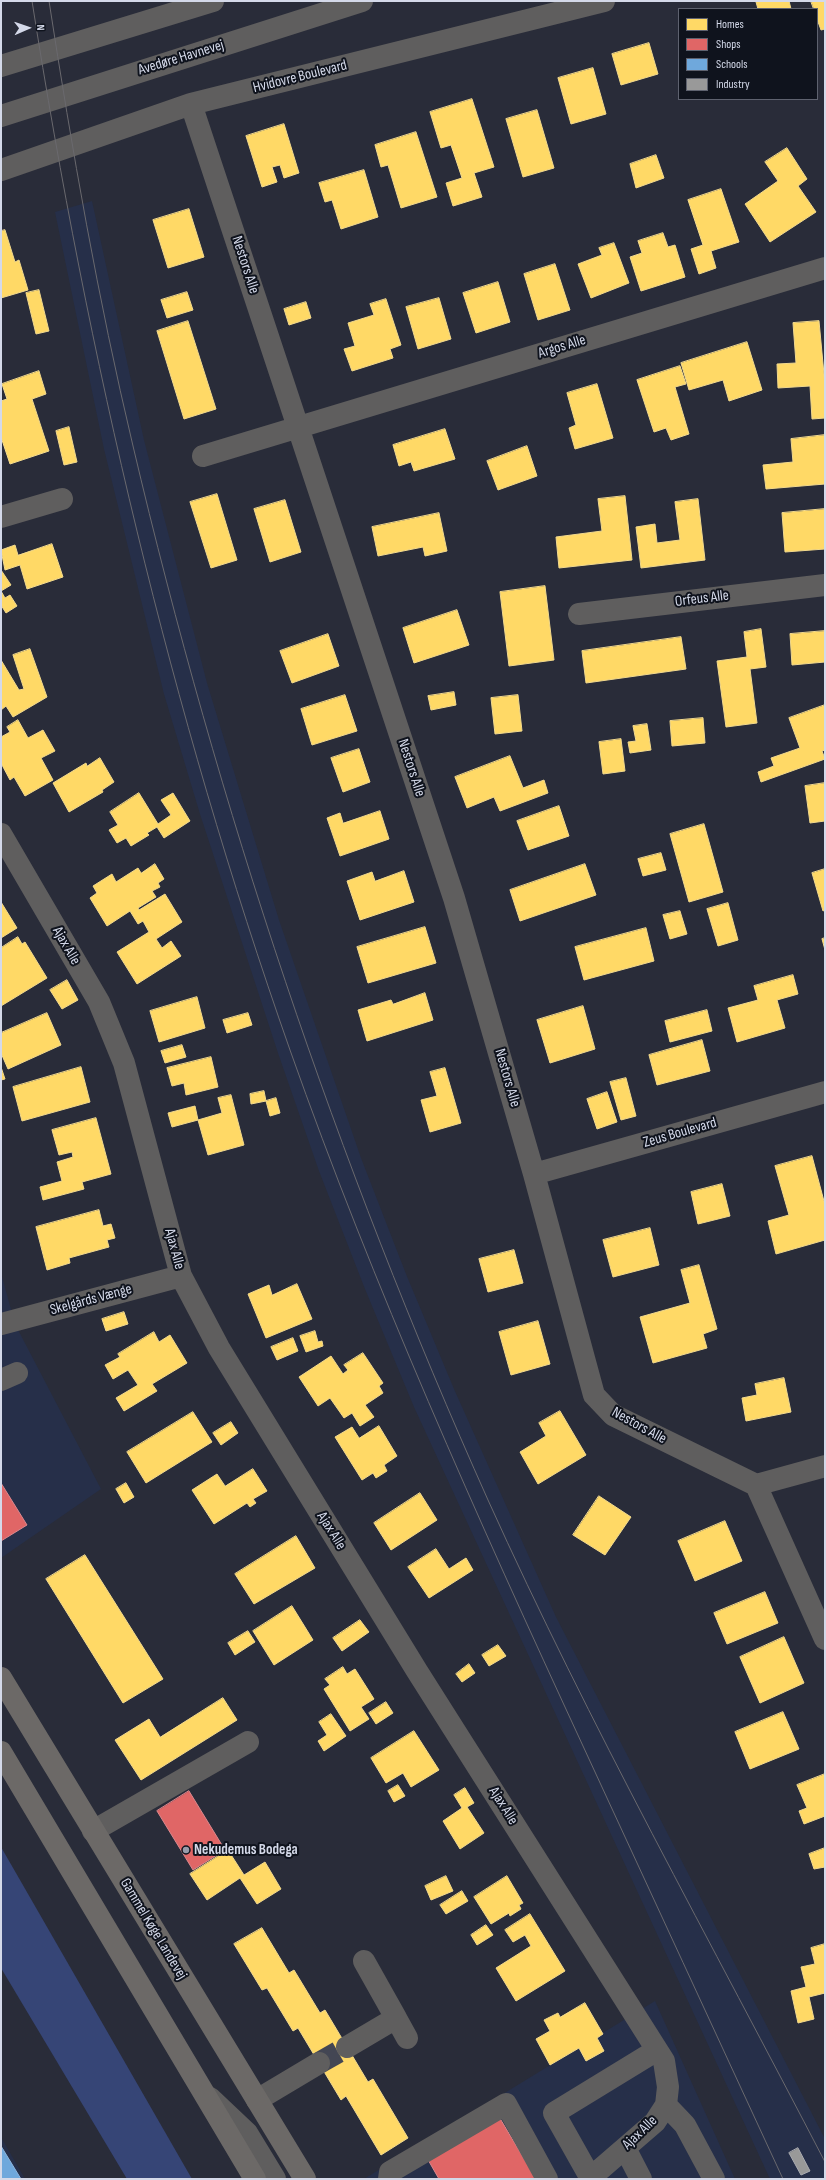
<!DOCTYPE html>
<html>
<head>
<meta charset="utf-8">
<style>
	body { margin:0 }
	#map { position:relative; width:826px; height:2180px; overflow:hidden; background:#292c39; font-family:"Sofia Sans Condensed",sans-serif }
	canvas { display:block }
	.frame { position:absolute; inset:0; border:2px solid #d4d9e9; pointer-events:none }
	.legend { position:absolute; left:678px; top:8px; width:140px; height:92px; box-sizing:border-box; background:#0f131d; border:1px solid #5e626f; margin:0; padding:5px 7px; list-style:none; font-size:12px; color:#d4d9e9 }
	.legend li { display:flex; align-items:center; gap:8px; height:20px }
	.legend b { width:20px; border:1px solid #5e626f }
	.north { position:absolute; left:8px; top:8px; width:40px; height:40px; -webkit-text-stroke:3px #0f131d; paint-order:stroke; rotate:88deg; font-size:11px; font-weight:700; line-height:16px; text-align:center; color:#d4d9e9 }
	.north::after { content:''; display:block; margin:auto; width:14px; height:18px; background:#d4d9e9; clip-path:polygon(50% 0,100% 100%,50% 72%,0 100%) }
</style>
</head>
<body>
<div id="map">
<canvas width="826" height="2180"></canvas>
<div class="frame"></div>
<ul class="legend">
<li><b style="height:11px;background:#ffd966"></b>Homes</li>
<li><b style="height:11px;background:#e06666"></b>Shops</li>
<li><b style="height:11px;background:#6fa8dc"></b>Schools</li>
<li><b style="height:11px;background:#999"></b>Industry</li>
</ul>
<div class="north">N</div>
</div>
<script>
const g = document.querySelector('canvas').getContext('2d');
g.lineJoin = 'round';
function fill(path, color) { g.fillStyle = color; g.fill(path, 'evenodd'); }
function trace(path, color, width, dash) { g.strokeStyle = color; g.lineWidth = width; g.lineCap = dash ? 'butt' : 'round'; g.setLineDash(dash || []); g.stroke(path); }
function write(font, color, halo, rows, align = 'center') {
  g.font = font + ' "Sofia Sans Condensed",sans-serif'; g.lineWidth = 4; g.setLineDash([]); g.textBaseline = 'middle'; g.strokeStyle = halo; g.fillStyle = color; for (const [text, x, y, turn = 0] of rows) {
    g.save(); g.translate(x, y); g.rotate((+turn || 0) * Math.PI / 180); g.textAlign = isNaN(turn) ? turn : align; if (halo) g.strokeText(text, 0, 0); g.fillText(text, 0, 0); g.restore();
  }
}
const built = new Path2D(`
	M92,201l52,239 63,243 72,237 82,238 45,116 48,115 102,228 269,522v40h-55l-356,-772 -49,-118 -46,-118 -41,-118 -78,-239 -36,-120 -60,-245 -49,-237z
	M1,1273l14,51 86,165 -100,69z
	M655,2001l80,178h-371z
	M1,2137l24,42h-24z`);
const green = new Path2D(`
	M1,1847l191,332h-65l-126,-211z`);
const homes = new Path2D(`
	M759,1h30l2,8h-33l-2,-7z
	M811,1h14v28l-4,1 -4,-11v-10h-3z
	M649,43l9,31 -37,11 -9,-31z
	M593,68l13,46 -35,10 -13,-46z
	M472,99l22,68 -20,6 8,24 -29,9 -7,-23 16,-5 -11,-33 -10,3 -11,-36z
	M537,110l17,58 -31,9 -17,-58z
	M284,124l15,49 -15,5 -4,-13 -8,2 5,15 -15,5 -16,-51z
	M416,132l21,65 -36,11 -13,-43 -7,2 -6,-22z
	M787,148l20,31 -9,7 18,26 -46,30 -25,-38 33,-23 -13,-19z
	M656,155l8,23 -28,10 -6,-24z
	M364,170l14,47 -37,12 -9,-29 -7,2 -6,-19z
	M721,189l18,53 -28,9 5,17 -17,6 -8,-25 12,-4 -15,-45z
	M189,209l15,48 -36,11 -15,-48z
	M5,230l10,32 4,-2 9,30 -27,8v-67z
	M663,233l5,14 7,-2 10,32 -44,14 -11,-34 12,-4 -4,-12z
	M614,243l15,40 -38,15 -13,-34 24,-9 -3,-7z
	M555,264l15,46 -32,10 -14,-46z
	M498,282l12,40 -34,11 -13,-40z
	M39,290l10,41 -13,3 -10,-41z
	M187,292l6,18 -26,8 -6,-18z
	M439,298l12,41 -33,10 -12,-42z
	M386,299l15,46 -11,4 3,9 -41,13 -8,-22 11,-3 -7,-23 26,-8 -4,-11z
	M306,302l5,16 -22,7 -5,-16z
	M188,321l28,88 -32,10 -27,-88z
	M819,321l6,64v33l-13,1 -2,-33 -32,2 -1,-24 19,-1 -3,-40z
	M747,342l15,48 -33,11 -6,-21 -34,10 -8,-27z
	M680,366l6,18 -11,3 14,47 -18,6 -5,-12 -12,4 -17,-52z
	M39,371l7,23 -14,5 17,52 -39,13 -9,-27v-36l6,-2 -5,-15z
	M597,384l16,54 -38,11 -6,-21 7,-3 -9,-32z
	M69,427l8,35 -13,3 -8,-34z
	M445,429l10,30 -41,12 -3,-9 -12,4 -6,-21z
	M825,435v49l-59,5 -3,-24 30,-3 -2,-23z
	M527,446l10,30 -39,14 -11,-29z
	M217,494l20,66 -26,8 -21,-66z
	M625,496l7,64 -73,8 -3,-31 46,-6 -4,-32z
	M698,499l7,61 -64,8 -5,-41 19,-3 2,19 23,-3 -5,-38z
	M285,500l16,52 -31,10 -16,-53z
	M825,509v40l-40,3 -3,-39z
	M439,513l8,38 -22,5 -2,-9 -45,9 -6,-29z
	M52,544l11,33 -36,12 -7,-24 -15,5 -4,-20 14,-5 3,10z
	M1,570l10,15 -10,6 4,7 5,-3 7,11 -11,7 -5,-8z
	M545,586l9,74 -45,6 -9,-74z
	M457,610l12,35 -55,18 -11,-35z
	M761,629l5,38 -16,2 7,54 -31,4 -9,-66 30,-4 -3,-25z
	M825,631v31l-33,3 -2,-31z
	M328,634l11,32 -47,17 -12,-32z
	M681,637l5,32 -100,14 -4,-32z
	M30,649l17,48 -34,20 -7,-11 -5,4v-50l18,30 5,-1 -11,-34z
	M454,692l2,13 -25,5 -3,-14z
	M345,695l12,36 -45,14 -11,-36z
	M518,695l4,36 -27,3 -4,-36z
	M825,705v45l-3,1 3,8 -64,23 -3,-10 16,-6 -3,-8 29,-10 -11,-30z
	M703,718l2,25 -33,3 -2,-25z
	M18,720l10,18 15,-8 12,21 -14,7 12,22 -28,16 -11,-19 -4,3 -9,-17v-26l9,-5 -3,-5z
	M647,724l4,26 -21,3 -2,-11 8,-1 -3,-15z
	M621,739l4,32 -22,3 -4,-32z
	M359,749l11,33 -27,10 -12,-34z
	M510,756l13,32 21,-8 4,13 -48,18 -6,-14 -27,11 -12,-31z
	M100,758l14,24 -12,8 1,2 -34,20 -16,-29 33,-20 1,3z
	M825,783v38l-15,2 -5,-37z
	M139,793l19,31 13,-9 -10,-15 12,-7 17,28 -26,17 -7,-11 -10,6 2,2 -18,11 -5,-8 -9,5 -8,-13 9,-5 -8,-13z
	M559,806l10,30 -41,14 -11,-29z
	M380,811l9,28 -49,17 -13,-38 13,-5 3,10z
	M704,824l19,68 -34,10 -19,-68z
	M661,853l5,17 -23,6 -5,-17z
	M155,864l9,15 -6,4 2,4 -8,4 4,6 -18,11 1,2 26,-16 17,28 -26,17 6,9 9,-7 10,15 -44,28 -20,-32 32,-20 -6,-11 -5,3 -8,-13 -23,15 -17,-28 7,-5 -4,-7 19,-12 4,8 22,-14 3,5z
	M585,864l11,31 -76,26 -10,-31z
	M825,869v41l-2,1 -11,-38z
	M404,871l10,31 -54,18 -13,-39 25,-9 3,9z
	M1,902l16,26 -16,10z
	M728,903l10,37 -20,6 -11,-37z
	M680,911l7,23 -17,5 -7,-24z
	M425,927l11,36 -68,20 -11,-36z
	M646,928l8,33 -70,19 -9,-33z
	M18,937l4,7 3,-2 22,36 -46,28v-58z
	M825,938v12l-3,-11z
	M793,975l5,19 -21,6 8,28 -48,14 -9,-34 30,-8 -4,-14z
	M67,980l11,20 -16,9 -12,-19z
	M425,993l8,27 -66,21 -9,-31 33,-10 2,4z
	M197,997l8,31 -46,14 -9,-31z
	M583,1006l12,43 -45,14 -13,-43z
	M707,1010l5,21 -42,11 -5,-21z
	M47,1013l14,32 -53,24 -7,-16v-20z
	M248,1013l4,12 -25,8 -4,-13z
	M702,1040l8,31 -53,14 -8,-30z
	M182,1045l4,12 -21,6 -4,-12z
	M211,1057l7,30 -32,8 -2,-12 -12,3 -5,-18z
	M1,1067l4,12 -4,1z
	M81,1067l9,35 -68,19 -9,-34z
	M445,1068l16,55 -31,9 -9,-32 16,-4 -7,-24z
	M626,1078l10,38 -15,4 -11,-38z
	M264,1091l2,10 -15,3 -1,-10z
	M607,1092l10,30 -20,7 -10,-30z
	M231,1095l13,50 -36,10 -10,-35 -26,7 -4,-14 27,-7 3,14 24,-7 -4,-15z
	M276,1098l4,15 -10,3 -4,-15z
	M96,1118l15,56 -29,8 2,7 -41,11 -3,-13 22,-6 -5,-19 16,-5 -1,-5 -13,3 -7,-25z
	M812,1156l13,49v35l-49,14 -8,-33 21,-6 -14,-49z
	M722,1184l8,32 -32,8 -7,-32z
	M99,1210l4,16 8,-2 4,14 -8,2 2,7 -40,11 1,5 -23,7 -11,-43z
	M650,1228l9,37 -46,12 -10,-37z
	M514,1250l9,33 -35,9 -9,-33z
	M699,1265l18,64 -14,5 4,14 -54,15 -13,-46 50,-14 -9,-33z
	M297,1284l15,35 -46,19 -18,-44 21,-9 3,10z
	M124,1312l4,12 -22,7 -4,-12z
	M538,1321l12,43 -39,11 -12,-43z
	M315,1331l3,11 4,-1 1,5 -17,6 -6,-16z
	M154,1332l5,10 11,-7 17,28 -35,21 5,7 -33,20 -8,-13 22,-13 -10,-15 -15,9 -8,-14 15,-8 -2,-3z
	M293,1338l5,13 -21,9 -6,-13z
	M363,1353l20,30 -4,3 4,7 -18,12 9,12 -14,9 -8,-13 -8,5 -14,-20 -12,8 -19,-29 32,-21 12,18 5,-4 -4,-5z
	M784,1378l7,34 -45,9 -4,-23 15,-3 -2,-11z
	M560,1411l26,44 -48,29 -18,-32 26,-16 -7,-13z
	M193,1412l19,30 -66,41 -19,-31z
	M231,1422l7,11 -17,12 -8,-12z
	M379,1426l18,30 -13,9 3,6 -11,7 -3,-5 -11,7 -27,-43 17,-10 7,11z
	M253,1469l14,22 -14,8 3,4 -6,4 -3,-4 -33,21 -22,-34 25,-16 8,12z
	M126,1483l8,14 -10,6 -8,-14z
	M420,1493l17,27 -46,30 -17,-27z
	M599,1496l32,21 -26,38 -32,-20z
	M725,1521l17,40 -47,20 -17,-40z
	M296,1536l19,32 -61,36 -19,-30z
	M436,1549l13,20 17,-11 7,12 -44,28 -21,-31z
	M85,1555l78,124 -40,24 -77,-124z
	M765,1592l13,31 -51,21 -13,-31z
	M292,1606l21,34 -39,25 -21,-34z
	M360,1620l9,12 -27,19 -9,-13z
	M248,1631l7,11 -20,13 -7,-12z
	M784,1637l20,46 -44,20 -20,-46z
	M498,1645l8,11 -17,10 -7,-11z
	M469,1664l6,9 -13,9 -6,-8z
	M343,1667l4,7 8,-5 19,30 -13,8 8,12 -19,12 -26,-42 6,-4 -5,-6z
	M223,1698l14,22 -96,60 -26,-40 34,-21 11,18z
	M386,1702l7,11 -17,11 -7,-11z
	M783,1712l16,37 -49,20 -15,-37z
	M331,1714l15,22 -22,15 -6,-10 9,-6 -8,-13z
	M414,1731l25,39 -28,17 -8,-14 -17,10 -15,-25z
	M825,1774v42l-21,8 -5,-13 8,-3 -10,-23z
	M398,1785l7,11 -11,6 -6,-11z
	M465,1788l9,15 -7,4 17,26 -24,16 -17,-28 19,-13 -8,-13z
	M825,1848v19l-11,2 -5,-15z
	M228,1850l16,25 21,-13 16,27 -24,15 -17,-26 -33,22 -17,-26z
	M446,1876l7,15 -22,9 -6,-14z
	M507,1876l16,27 -4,2 2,4 -11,7 -1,-3 -18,11 -17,-27z
	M462,1891l6,10 -22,13 -6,-9z
	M530,1914l35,57 -49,30 -20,-33 35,-22 -6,-11 -12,7 -8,-12z
	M486,1925l7,10 -16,10 -6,-10z
	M262,1928l27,45 5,-3 26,43 5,-3 43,72 5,-3 35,59 -27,17 -35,-59 -5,4 -43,-72 -5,3 -26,-43 -5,2 -28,-46z
	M825,1944v49l-16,4 5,22 -16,4 -7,-32 15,-4 -5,-20 14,-3 -4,-16z
	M585,2003l18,31 -6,4 7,13 -18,10 -7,-13 -29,17 -14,-26 14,-8 -6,-11 14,-7 2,4z`);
const shops = new Path2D(`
	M1,1483l26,42 -26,16z
	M189,1791l36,59 -32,20 -36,-59z
	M498,2115l38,64h-97l-12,-21z`);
const schools = new Path2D(`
	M1,2146l20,33h-20z`);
const industry = new Path2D(`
	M798,2148l12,23 -9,4 -12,-22z`);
const minorTunnel = new Path2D(`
	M319,2063l28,-16`);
const minor = new Path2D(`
	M1,66l212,-65
	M191,104l263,794 80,276 60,221 19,20 143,70 69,154
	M1,116l361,-115
	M1,170l190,-66 413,-103
	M203,456l622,-188
	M1,517l61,-18
	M579,614l246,-29
	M1,834l98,168 25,61 57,213 38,72 198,323 247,390 4,26 -2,18 -11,17 -66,57
	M534,1174l291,-82
	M1,1324l180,-48
	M1,1380l16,-7
	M756,1485l69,-19
	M93,1831l155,-89
	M396,2018l11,20
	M347,2047l49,-29 -32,-57
	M210,2098l37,35 28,46
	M257,2100l62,-37
	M666,2105l19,20 29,54
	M625,2148l16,31
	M590,2177l-36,-64 103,-63
	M389,2179l1,-7 116,-68 41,75`);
const major = new Path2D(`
	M1,1678l304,501
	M1,1752l254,427`);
const tram = new Path2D(`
	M32,1c56,356 138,708 258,1049 84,238 187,467 293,696 67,144 133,289 200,433
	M49,1c23,149 49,298 84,445 85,361 203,715 355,1054 102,226 223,442 337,662`);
const markers = [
	[186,1850,4,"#989cab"]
];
const streetNames = [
	["Avedøre Havnevej",181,58,-17],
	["Hvidovre Boulevard",300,77,-14],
	["Nestors Alle",245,265,72],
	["Argos Alle",562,347,-17],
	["Orfeus Alle",702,599,-7],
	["Nestors Alle",411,768,72],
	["Ajax Alle",66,946,60],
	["Nestors Alle",507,1078,74],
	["Zeus Boulevard",680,1133,-16],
	["Ajax Alle",174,1249,75],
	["Skelgårds Vænge",91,1300,-15],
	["Nestors Alle",639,1426,29],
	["Ajax Alle",331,1531,58],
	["Ajax Alle",503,1806,58],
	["Gammel Køge Landevej",153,1929,59],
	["Ajax Alle",640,2133,-44]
];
const poiNames = [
	["Nekudemus Bodega",194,1850]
];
fill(built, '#262f49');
fill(green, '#364576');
fill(homes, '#ffd966');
trace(homes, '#f2d98d', 1);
fill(shops, '#e06666');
trace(shops, '#dc888d', 1);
fill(schools, '#6fa8dc');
trace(schools, '#8db7e0', 1);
fill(industry, '#999');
trace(industry, '#abacb1', 1);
trace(minorTunnel, '#434653', 22, [22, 11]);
trace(minor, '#5f5e5e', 22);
trace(major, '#6c6967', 22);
trace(tram, '#6a696e', 1);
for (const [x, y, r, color] of markers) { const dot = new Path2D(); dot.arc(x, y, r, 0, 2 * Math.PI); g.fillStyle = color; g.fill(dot); trace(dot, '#0f131d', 1.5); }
write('15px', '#d4d9e9', '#0f131d', streetNames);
write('bold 15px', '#d4d9e9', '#0f131d', poiNames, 'left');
</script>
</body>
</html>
